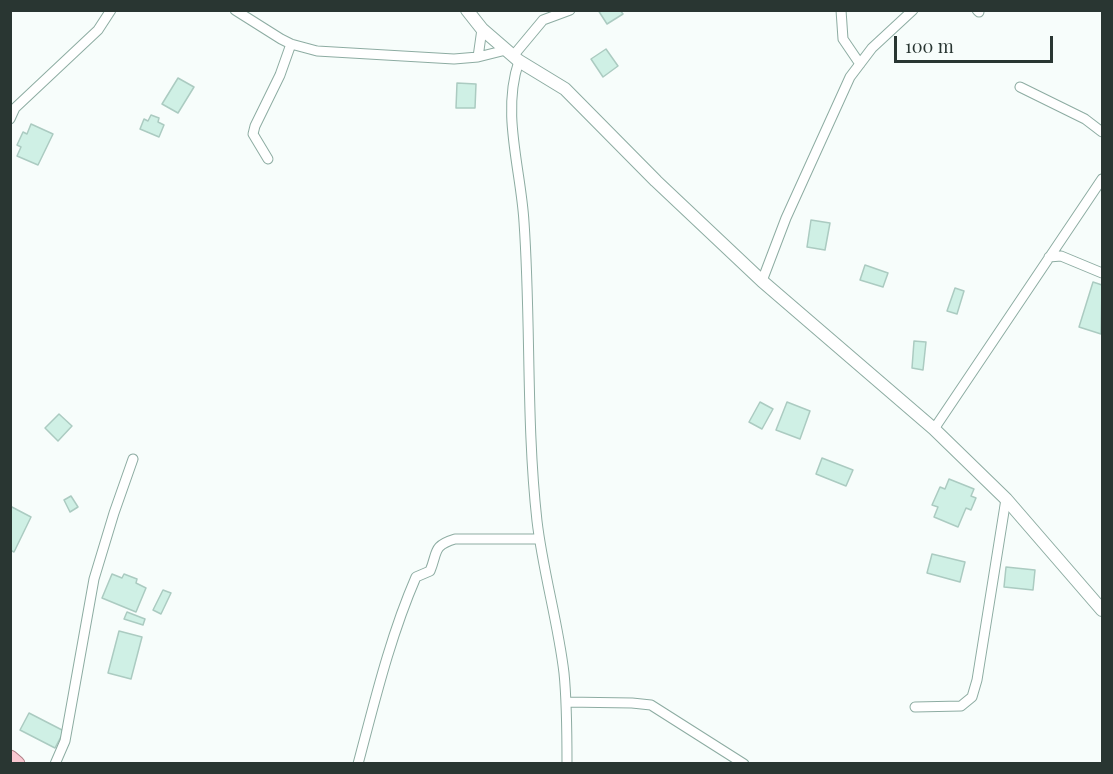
<!DOCTYPE html>
<html>
<head>
<meta charset="utf-8">
<style>
	body { margin:0 }
	#map { position:relative; width:1113px; height:774px; overflow:hidden; background:#f7fdfb; font-family:"Playfair Display",serif }
	canvas { display:block }
	.frame { position:absolute; inset:0; border:12px solid #293632; pointer-events:none }
	.scale { position:absolute; left:894px; top:36px; width:159px; height:27px; box-sizing:border-box; border:3px solid #293632; border-top:0; padding-left:8px; font-size:18px; line-height:21px; white-space:nowrap; color:#293632; -webkit-text-stroke:4px #f7fdfb; paint-order:stroke }
</style>
</head>
<body>
<div id="map">
<canvas width="1113" height="774"></canvas>
<div class="frame"></div>
<div class="scale">100 m</div>
</div>
<script>
const g = document.querySelector('canvas').getContext('2d');
g.lineJoin = 'round';
function fill(path, color) { g.fillStyle = color; g.fill(path, 'evenodd'); }
function trace(path, color, width, dash) { g.strokeStyle = color; g.lineWidth = width; g.lineCap = dash ? 'butt' : 'round'; g.setLineDash(dash || []); g.stroke(path); }
const building = new Path2D(`
	M598,10h22l3,4 -16,10z
	M606,49l12,17 -15,11 -12,-18z
	M178,78l16,9 -16,26 -16,-9z
	M457,83l19,1 -1,24h-19z
	M151,115l8,3 -1,4 6,3 -5,12 -19,-8 4,-10 4,2z
	M31,124l22,10 -15,31 -21,-9 4,-9 -4,-2 6,-13 4,2z
	M811,220l19,3 -5,27 -18,-3z
	M865,265l23,8 -5,14 -23,-7z
	M1093,282l9,3 -1,49 -22,-7z
	M955,288l9,3 -7,23 -10,-3z
	M914,341l12,1 -3,28 -11,-2z
	M760,402l13,7 -11,20 -13,-7z
	M787,402l23,9 -10,28 -24,-9z
	M59,414l13,12 -14,15 -13,-13z
	M822,458l31,12 -7,16 -30,-12z
	M949,479l25,10 -3,7 5,2 -5,12 -5,-2 -8,19 -24,-10 4,-10 -6,-2 8,-18 5,2z
	M71,496l7,11 -8,5 -6,-12z
	M10,506l21,11 -17,35 -4,-2z
	M932,554l33,8 -5,20 -33,-9z
	M1006,567l29,3 -2,20 -29,-3z
	M112,574l10,4 2,-4 13,5 -1,4 10,5 -10,24 -34,-14z
	M163,590l8,3 -10,21 -8,-4z
	M127,612l18,7 -2,6 -19,-6z
	M119,631l23,6 -11,42 -23,-6z
	M29,713l35,18 -9,17 -35,-18z`);
const minor = new Path2D(`
	M235,10l46,29 10,5 26,7 137,8 24,-2 28,-7
	M841,10l2,29 17,25
	M977,10l2,2
	M513,56l30,-36 27,-10
	M478,57l4,-28
	M519,61c-18,52 2,108 5,161 7,100 2,200 13,299 6,51 21,101 27,152 3,30 3,60 3,91
	M1020,87l65,32 17,13
	M10,119l5,-11 83,-78 13,-20
	M268,159l-15,-25 2,-8 25,-51 11,-31
	M1049,257l12,-1 41,17
	M762,281l24,-63 64,-141 22,-29 41,-38
	M934,429l168,-250
	M566,702l66,1 19,2 93,59
	M915,707l46,-1 11,-9 5,-17 29,-181
	M55,764l10,-23 29,-162 20,-66 19,-54
	M358,764c17,-64 32,-127 58,-187l14,-6c8,-19 2,-25 25,-32h84`);
const tertiary = new Path2D(`
	M467,10l15,19 37,32 46,28 91,92 106,100 172,148 72,70 96,111`);
const primary = new Path2D(`
	M10,758l7,6`);
fill(building, '#cff0e5');
trace(building, '#abcbc1', 1.5);
trace(minor, '#8daca2', 11);
trace(tertiary, '#8daca2', 14);
trace(primary, '#ae7e85', 17);
trace(minor, '#fff', 9);
trace(tertiary, '#fff', 12);
trace(primary, '#f9c8d1', 15);
</script>
</body>
</html>
